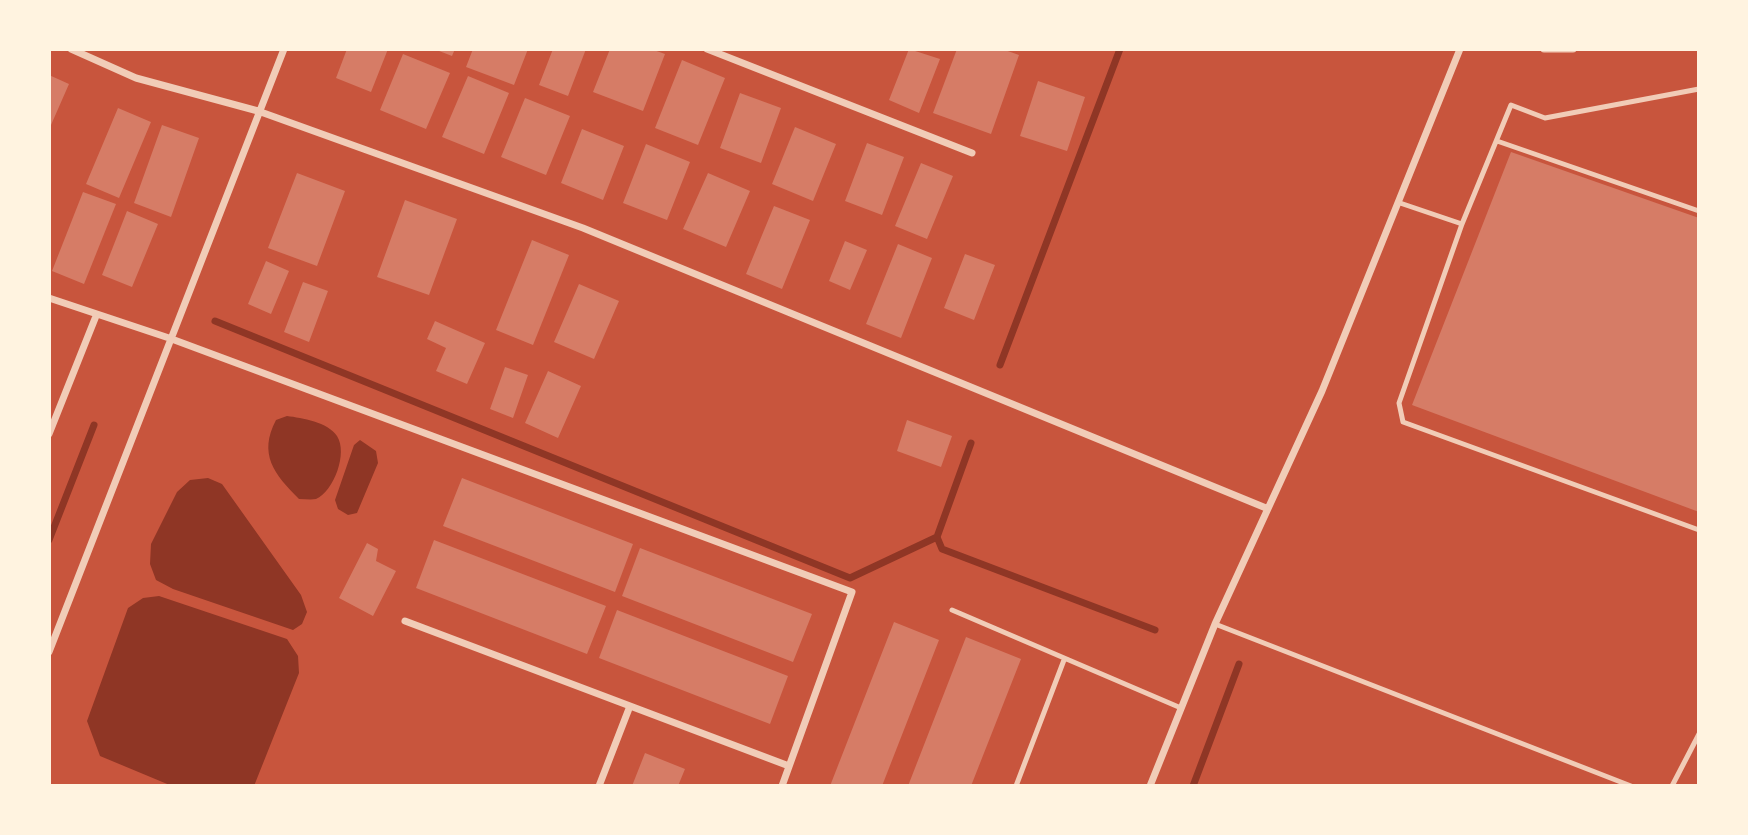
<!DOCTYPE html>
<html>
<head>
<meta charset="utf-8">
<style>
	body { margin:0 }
	#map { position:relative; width:1748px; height:835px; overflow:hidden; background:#c8553d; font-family:Inter,sans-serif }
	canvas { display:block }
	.frame { position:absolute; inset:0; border:51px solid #fff3e0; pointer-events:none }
</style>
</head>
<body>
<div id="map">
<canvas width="1748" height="835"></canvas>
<div class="frame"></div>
</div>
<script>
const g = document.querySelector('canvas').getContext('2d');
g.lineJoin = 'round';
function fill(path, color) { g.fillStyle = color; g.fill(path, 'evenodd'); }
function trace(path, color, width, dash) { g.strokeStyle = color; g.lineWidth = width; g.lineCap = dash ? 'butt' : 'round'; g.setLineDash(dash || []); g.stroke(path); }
const water = new Path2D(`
	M287,416c15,2 41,6 50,20 11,17 -3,55 -21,63 -5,1 -11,0 -17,0 -25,-25 -41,-45 -23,-79z
	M360,440l16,11 2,12 -21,50 -9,2 -10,-6 -3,-9 19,-55z
	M208,478l14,6 79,111 6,17 -5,12 -9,6 -120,-41 -17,-9 -6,-16 1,-20 26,-52 13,-12z
	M159,596l128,43 11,17 1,17 -45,113h-82l-72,-30 -13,-35 41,-113 15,-10z`);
const stream = new Path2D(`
	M215,321l635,257 87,-41 34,-94
	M1000,365l120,-316
	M937,537l5,12 213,81
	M49,540l45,-115
	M1193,786l46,-122`);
const building = new Path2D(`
	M347,49h41l-17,43 -35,-14z
	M434,49h21l-3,7z
	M473,49h55l-14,36 -48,-18z
	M553,49h33l-18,47 -29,-11z
	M610,49h41l14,5 -22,57 -50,-19z
	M909,49l31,10 -21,54 -30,-13z
	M957,49h45l17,6 -28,79 -58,-21z
	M403,54l47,19 -24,56 -46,-19z
	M682,60l43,18 -27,67 -43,-17z
	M49,75l20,9 -18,41 -2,-1z
	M468,76l41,17 -25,61 -42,-17z
	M1038,81l47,16 -18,54 -47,-15z
	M740,93l41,15 -20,55 -41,-15z
	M525,98l45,18 -24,59 -45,-18z
	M118,108l33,14 -32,76 -33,-14z
	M162,125l37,13 -28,79 -37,-14z
	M795,127l41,17 -23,57 -41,-17z
	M582,129l42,17 -21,54 -42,-17z
	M867,143l37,14 -22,58 -37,-14z
	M646,144l44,18 -23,58 -44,-17z
	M1511,152l188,66v294l-287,-107z
	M921,163l32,13 -26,63 -32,-13z
	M297,173l48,18 -28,75 -49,-18z
	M708,173l42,18 -24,56 -43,-18z
	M83,192l33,12 -32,80 -32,-13z
	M405,200l52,19 -28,76 -52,-18z
	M774,206l36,14 -28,69 -36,-15z
	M127,211l31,13 -26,63 -30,-12z
	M532,240l37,15 -36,90 -37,-15z
	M845,241l22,9 -17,40 -21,-9z
	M898,244l34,14 -31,80 -35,-14z
	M965,254l30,11 -21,55 -30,-12z
	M266,261l23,10 -18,43 -23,-10z
	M303,282l25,9 -19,51 -25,-10z
	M579,284l40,17 -25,58 -40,-17z
	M435,321l50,22 -18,41 -31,-13 10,-23 -19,-9z
	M505,367l23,8 -15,43 -23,-9z
	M548,371l33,15 -23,52 -33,-15z
	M907,420l45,16 -11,31 -44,-16z
	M462,478l171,66 -18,48 -172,-66z
	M434,540l172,66 -19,48 -171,-66z
	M367,543l11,6 -2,12 20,10 -23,45 -34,-18z
	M640,548l172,66 -19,48 -171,-66z
	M617,610l171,66 -18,48 -171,-66z
	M894,622l45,18 -57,146h-52z
	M966,637l55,22 -50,127h-63z
	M645,753l40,16 -7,17h-46z`);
const service = new Path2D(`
	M1699,89l-154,29 -34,-13 -49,119 -63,179 4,19 296,108
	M1497,141l202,70
	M1400,203l62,21
	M952,610l229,98
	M1215,624l416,162
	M1016,786l48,-126
	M1672,786l27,-52`);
const minor = new Path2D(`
	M71,49l65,29 122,33 325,117 683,280
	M707,49l265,104
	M1544,49h29
	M49,298l120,40 683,254 -70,194
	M49,434l47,-118
	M405,621l384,145
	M49,652l235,-603
	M599,786l31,-80
	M1150,786l65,-162 107,-233 138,-342`);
fill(water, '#8f3625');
trace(stream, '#8f3625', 7);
fill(building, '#d67c66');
trace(service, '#f1ccb7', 5);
trace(minor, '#f1ccb7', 7);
</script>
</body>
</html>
